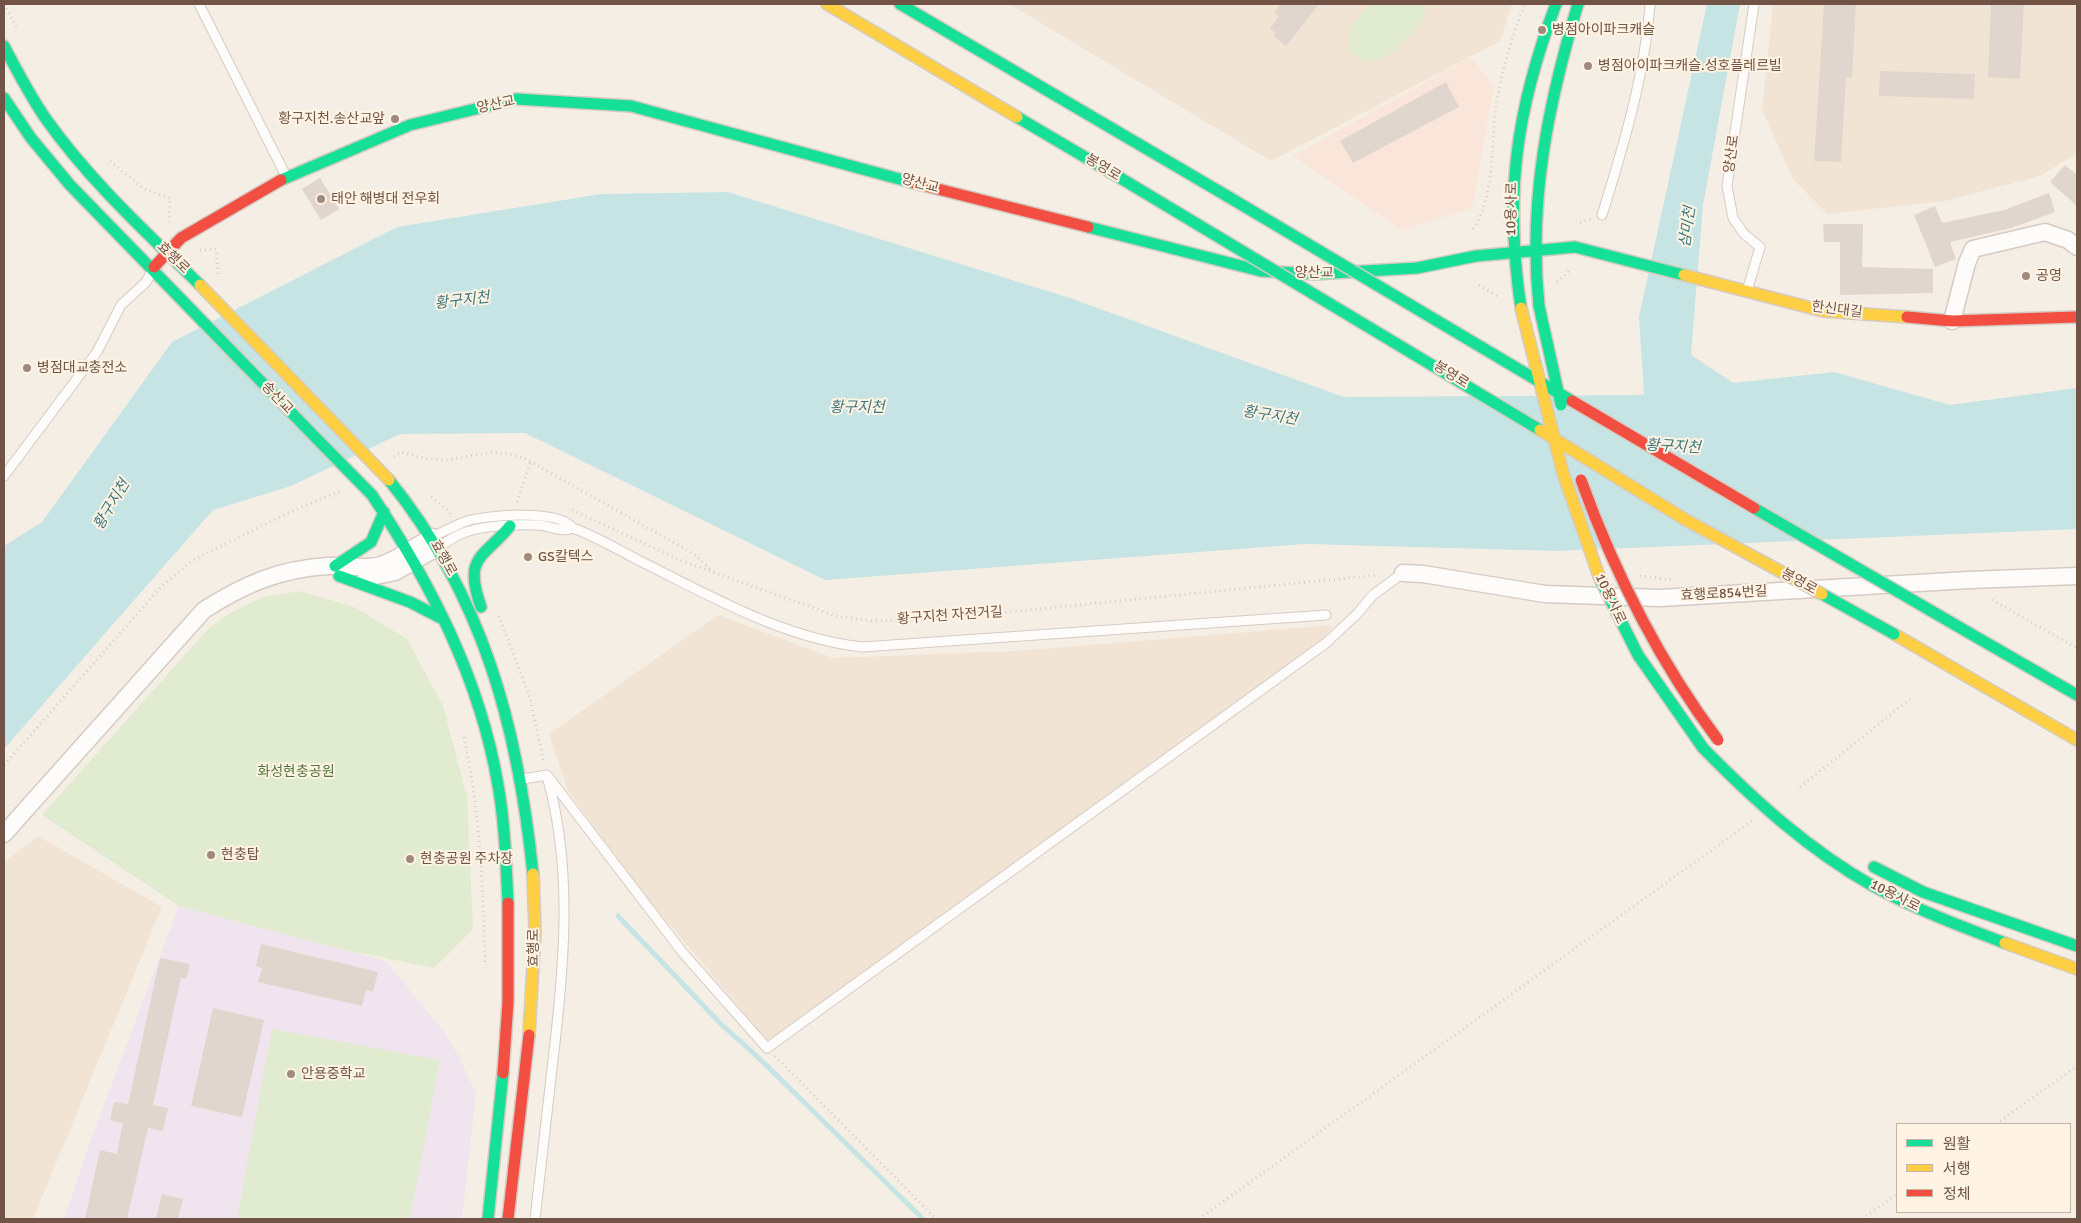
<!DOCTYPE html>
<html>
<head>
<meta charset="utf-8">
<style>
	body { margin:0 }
	#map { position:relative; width:2081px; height:1223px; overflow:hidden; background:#f5eee5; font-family:Signika,"Noto Sans KR",sans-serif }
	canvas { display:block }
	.frame { position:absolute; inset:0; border:5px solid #725446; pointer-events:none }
	.legend { position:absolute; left:1896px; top:1123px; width:175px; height:90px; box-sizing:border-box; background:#fff4e4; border:1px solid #c7b4a5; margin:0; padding:6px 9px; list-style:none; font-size:15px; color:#725446 }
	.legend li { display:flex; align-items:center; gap:10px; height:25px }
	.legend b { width:25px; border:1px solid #c7b4a5 }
</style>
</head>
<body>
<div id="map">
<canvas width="2081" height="1223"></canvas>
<div class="frame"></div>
<ul class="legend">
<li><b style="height:6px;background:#16e098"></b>원활</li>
<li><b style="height:6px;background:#ffcf43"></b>서행</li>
<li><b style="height:6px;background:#f24e42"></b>정체</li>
</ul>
</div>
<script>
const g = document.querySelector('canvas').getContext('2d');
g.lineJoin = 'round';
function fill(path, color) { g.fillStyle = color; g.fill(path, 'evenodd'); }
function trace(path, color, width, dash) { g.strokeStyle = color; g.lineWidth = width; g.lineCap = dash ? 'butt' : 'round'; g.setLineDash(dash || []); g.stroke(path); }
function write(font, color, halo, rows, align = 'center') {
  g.font = font + ' Signika,"Noto Sans KR",sans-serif'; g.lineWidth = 4; g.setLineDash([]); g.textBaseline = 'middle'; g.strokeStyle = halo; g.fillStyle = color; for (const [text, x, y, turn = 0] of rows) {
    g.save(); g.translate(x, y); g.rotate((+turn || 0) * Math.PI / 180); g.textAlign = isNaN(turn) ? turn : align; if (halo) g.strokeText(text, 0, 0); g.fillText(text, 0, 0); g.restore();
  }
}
const residential = new Path2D(`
	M1009,4h503l-12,37 -229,120z
	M1773,4h304v149l-37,23 -95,25 -118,13 -34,-35 -31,-69z
	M718,615l115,43 185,-7 316,-26 -14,17 -552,399 -122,-144 -78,-106 -19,-57z
	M38,836l124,71 -129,312h-29v-357z`);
const commercial = new Path2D(`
	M1471,57l23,30 -22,121 -71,22 -108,-74z`);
const education = new Path2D(`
	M179,906l207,55 59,72 13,22 18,38 -14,126h-398l30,-88z`);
const green = new Path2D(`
	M1373,4h52l1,2c-1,12 -9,21 -17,30 -47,57 -87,4 -36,-32z
	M300,591l54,16 53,32 36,67 24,91 6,132 -39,39 -93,-19 -162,-43 -137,-91 166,-186 19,-14 36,-18z
	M272,1029l168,31 -30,159h-173z`);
const water = new Path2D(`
	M1707,4h33l-37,201 -12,150 42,28 101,-11 116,33 127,-17v141l-519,22 -252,-7 -481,36 -300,-147 -125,1 -109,52 -78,24 -209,239v-203l38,-24 130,-180 225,-115 204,-33 127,-2 339,105 277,100 300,-2 -5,-78z`);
const stream = new Path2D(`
	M618,916l104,109 40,36 161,158`);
const building = new Path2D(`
	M1281,4h38l-33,42 -12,-10 2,-3 -6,-5 9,-12 -5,-4z
	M1824,4h32l-4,74 -6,-1 -5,85 -27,-1z
	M1991,4h33l-4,75 -32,-2z
	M1880,71l95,3 -1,25 -95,-3z
	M1446,82l13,25 -106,56 -13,-22z
	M2065,165l12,10v31l-27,-24z
	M320,178l19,31 -18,11 -19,-31z
	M2049,193l6,19 -44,16 -61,14 6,17 -21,8 -21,-52 21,-9 7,17 62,-13z
	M1823,224h40l-1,43 71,2v24l-93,2v-53h-16z
	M261,944l117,28 -5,20 -7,-2 -4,16 -104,-24 4,-14 -6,-2z
	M160,958l30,6 -4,15 -5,-2 -28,128 15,3 -5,23 -15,-3 -21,91h-42l15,-69 17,4 6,-31 -13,-3 4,-18 14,2z
	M213,1008l51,12 -22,97 -51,-11z
	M162,1194l21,5 -5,20h-22z`);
const path = new Path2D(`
	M4,4l14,26
	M110,161l34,28 26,9 -1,25
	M1580,223l12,-4
	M1473,229c22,-31 18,-85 23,-123 6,-37 15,-67 29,-102
	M200,250l16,-1 2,25
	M1557,282l13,-12
	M1479,285l18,11
	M394,457l7,-5 25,7 19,1 49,-8 20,3 12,4 168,95 19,18
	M431,497l17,13 3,6
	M517,502l14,-41
	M572,510l110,51 154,55 36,5 66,-2 441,-44
	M1640,576l33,4
	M1992,600l85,48
	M499,616l31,82 14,65
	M464,737c16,75 19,150 21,227
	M4,765l157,-178 32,-27 95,-47 52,-22
	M1800,787l110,-88
	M775,1056l161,163
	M1996,1124l81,-58
	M1199,1219l553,-398
	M1862,1219l35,-25`);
const lane = new Path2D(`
	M199,4l87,172
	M1602,215c21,-67 43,-141 48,-211
	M1747,291l13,-44 -16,-13 -11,-16 -6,-32 27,-182
	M4,476l93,-124 24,-47 25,-23 5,-9
	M434,536c11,-5 22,-11 33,-15 21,-6 92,-12 106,7 22,8 44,21 65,32 71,35 144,78 224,87l464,-32
	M439,547c6,-4 13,-9 20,-12 19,-10 59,-11 80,-10 12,1 23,8 34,3
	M523,779l24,-4 136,178 84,95 559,-405 31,-29 16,-19 30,-22
	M535,1219c6,-53 12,-106 18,-159 11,-92 20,-190 -5,-280`);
const street = new Path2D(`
	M1952,321l15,-58 6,-14 72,-17 23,8 9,7
	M1403,573l20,1 122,20 115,4 309,-18 108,-4
	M366,578l29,-6 43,-25
	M4,834l200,-224c41,-26 75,-41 124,-44 18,-1 36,4 53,-1 18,-6 35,-19 51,-28`);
const fast = new Path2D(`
	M900,4l327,192
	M4,46c13,25 26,50 42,73 44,62 100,113 154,166
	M4,98l27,40 39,47 248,255
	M1017,117l105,62
	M281,180l129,-55 106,-26 115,7 283,77
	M1088,227l173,44 54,3 102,-6 59,-12 99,-9 109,28
	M1539,306c-11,-104 9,-202 39,-302
	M1521,308c-17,-112 -5,-199 35,-304
	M389,480c94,116 129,247 144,394
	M372,495c59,89 108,184 126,290 7,39 8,79 10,118
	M335,566l36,-24 13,-30
	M339,576l71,26 33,17
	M481,607c-18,-51 2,-48 29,-81
	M1971,634l106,61
	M1703,748c51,52 106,102 170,138 42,23 87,40 132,57
	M1874,867l49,25 154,54
	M488,1219l15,-146`);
const slow = new Path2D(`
	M827,4l190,113
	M1684,275l139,36 84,6
	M1894,634l183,106
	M2005,943l72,26
	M529,1035l6,-104 -2,-57`);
const jam = new Path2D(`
	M914,183l174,44
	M154,267l27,-29 100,-58
	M1907,317l45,4 125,-4
	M503,1073l5,-71v-99
	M508,1219l21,-184`);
const fastBridge = new Path2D(`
	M1122,179l418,251
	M1227,196l345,205
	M1539,306l22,99
	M318,440l54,55
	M1754,508l217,126
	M1600,579l38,76 65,93
	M1822,594l72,40`);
const slowBridge = new Path2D(`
	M200,285l189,195
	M1521,308l42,165 37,106
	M1540,430l146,90 136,74`);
const jamBridge = new Path2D(`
	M1572,401l182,107
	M1581,480c34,94 77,180 137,260`);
const markers = [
	[1542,30,5,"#a08a7e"],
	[1588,66,5,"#a08a7e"],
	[395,119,5,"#a08a7e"],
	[321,199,5,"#a08a7e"],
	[2026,276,5,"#a08a7e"],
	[27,368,5,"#a08a7e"],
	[528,557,5,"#a08a7e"],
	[211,855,5,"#a08a7e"],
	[410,859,5,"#a08a7e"],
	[291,1074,5,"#a08a7e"]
];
const poiNames = [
	["병점아이파크캐슬",1552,30],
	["병점아이파크캐슬.성호플레르빌",1598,66],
	["황구지천.송산교앞",385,119,"right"],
	["태안 해병대 전우회",331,199],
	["공영",2036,276],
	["병점대교충전소",37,368],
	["GS칼텍스",538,557],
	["현충탑",221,855],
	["현충공원 주차장",420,859],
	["안용중학교",301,1074]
];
const streetNames = [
	["양산교",496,105,-12],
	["양산로",1732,154,-82],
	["봉영로",1103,168,31],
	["양산교",920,184,15],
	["10용사로",1512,209,-89],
	["효행로",173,258,44],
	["양산교",1314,273],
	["한신대길",1837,310,7],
	["봉영로",1451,375,32],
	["송산교",277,398,46],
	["효행로",443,558,61],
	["봉영로",1799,582,29],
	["효행로854번길",1724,594,-3],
	["10용사로",1610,599,65],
	["황구지천 자전거길",950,616,-4],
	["10용사로",1895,896,27],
	["효행로",534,948,-90]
];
const parkNames = [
	["화성현충공원",296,772]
];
const waterNames = [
	["삼미천",1688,227,-82],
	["황구지천",462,301,-7],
	["황구지천",857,408],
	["황구지천",1270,416,9],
	["황구지천",1673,447,3],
	["황구지천",112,505,-59]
];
fill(residential, '#f1e4d4');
fill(commercial, '#f9e5da');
fill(education, '#f0e4ef');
fill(green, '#e1ebcf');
fill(water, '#c7e4e5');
trace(stream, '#c7e4e5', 5);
fill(building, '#e1d6cd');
trace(lane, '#d6cbc3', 11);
trace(street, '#d6cbc3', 19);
trace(fast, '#d5cbc2', 14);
trace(slow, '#d5cbc2', 14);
trace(jam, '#d5cbc2', 14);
trace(path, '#d7cdc8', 3, [1, 4]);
trace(lane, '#fefcfb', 9);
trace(street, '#fefcfb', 16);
trace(fast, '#16e098', 11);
trace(slow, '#ffcf43', 11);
trace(jam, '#f24e42', 11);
trace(fastBridge, '#d5cbc2', 14, []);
trace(slowBridge, '#d5cbc2', 14, []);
trace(jamBridge, '#d5cbc2', 14, []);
trace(fastBridge, '#16e098', 11);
trace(slowBridge, '#ffcf43', 11);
trace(jamBridge, '#f24e42', 11);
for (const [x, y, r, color] of markers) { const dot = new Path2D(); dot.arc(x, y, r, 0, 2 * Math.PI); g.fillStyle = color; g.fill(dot); trace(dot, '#fff4e4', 2); }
write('14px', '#725446', '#fff4e4', poiNames, 'left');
write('14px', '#725446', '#fff4e4', streetNames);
write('14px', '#51783f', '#fff4e4', parkNames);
write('italic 15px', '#3d777f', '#fff4e4', waterNames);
</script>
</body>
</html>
